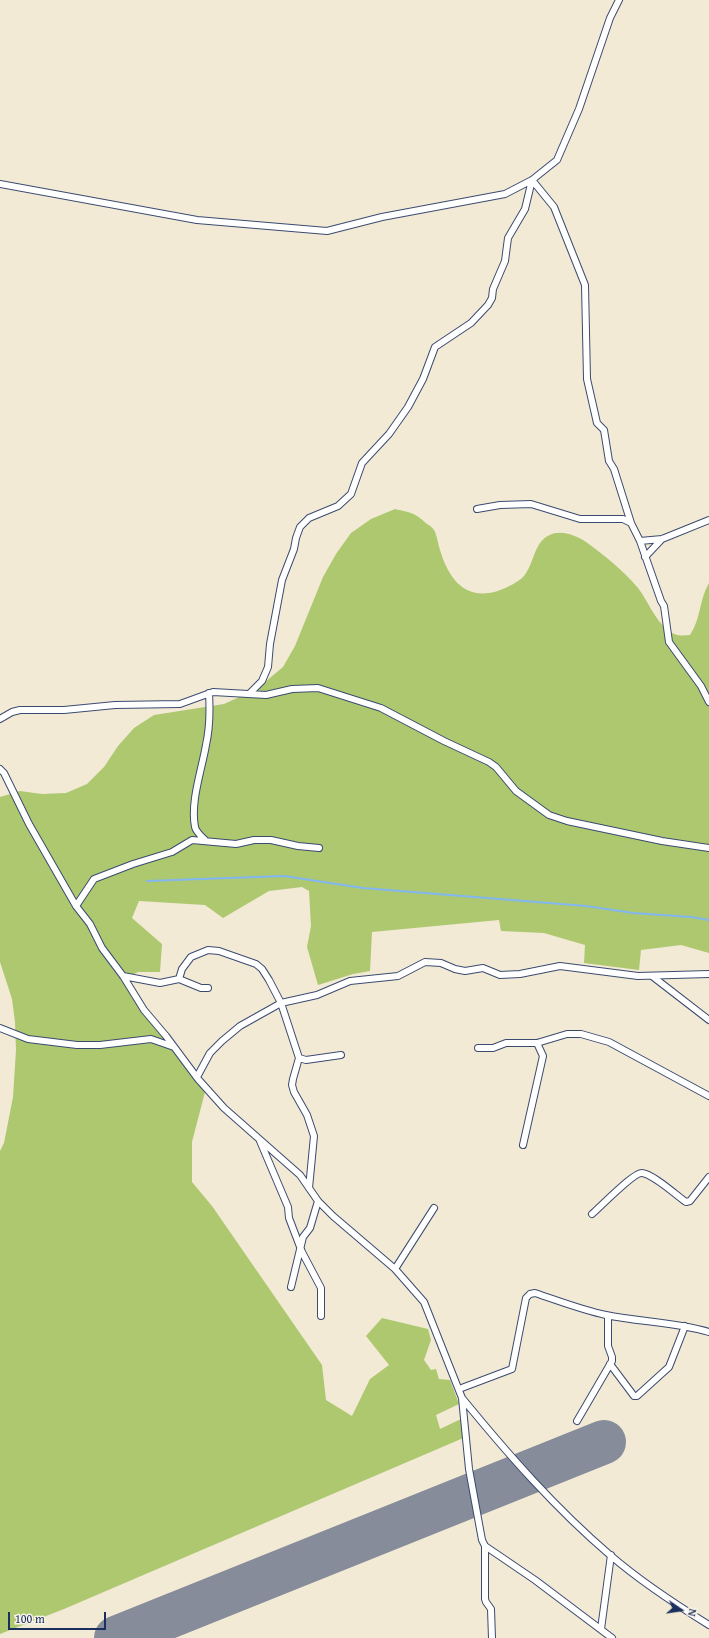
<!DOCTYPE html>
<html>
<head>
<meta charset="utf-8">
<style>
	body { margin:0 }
	#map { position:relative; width:709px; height:1638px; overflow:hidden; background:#f2ead5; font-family:"Gentium Book Plus",serif }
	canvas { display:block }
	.north { position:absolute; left:661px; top:1590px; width:40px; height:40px; -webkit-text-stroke:3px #f7f3e8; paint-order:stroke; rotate:103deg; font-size:11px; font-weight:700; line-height:16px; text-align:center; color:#1b2f5e }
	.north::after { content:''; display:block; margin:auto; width:14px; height:18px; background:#1b2f5e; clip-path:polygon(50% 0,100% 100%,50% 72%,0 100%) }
	.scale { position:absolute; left:8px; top:1612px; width:98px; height:18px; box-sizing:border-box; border:2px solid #1b2f5e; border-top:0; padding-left:5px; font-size:12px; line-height:14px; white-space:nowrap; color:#1b2f5e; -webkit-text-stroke:3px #f7f3e8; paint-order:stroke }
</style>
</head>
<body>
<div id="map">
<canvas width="709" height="1638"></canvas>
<div class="north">N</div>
<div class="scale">100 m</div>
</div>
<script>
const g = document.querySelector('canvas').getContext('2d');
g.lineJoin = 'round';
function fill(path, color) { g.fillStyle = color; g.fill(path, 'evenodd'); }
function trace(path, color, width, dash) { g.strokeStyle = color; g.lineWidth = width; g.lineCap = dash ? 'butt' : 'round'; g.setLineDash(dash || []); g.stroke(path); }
const green = new Path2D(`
	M395,509c16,4 19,3 32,15 2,1 5,3 7,6 3,5 4,14 6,20 7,23 20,47 49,43 10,-1 29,-10 35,-17 8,-10 9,-23 16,-33 12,-16 31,-11 46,-1 18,13 38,29 52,46 10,13 16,31 30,42 7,6 13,6 22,5 11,-16 9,-35 19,-52v370l-28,-8 -40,5 -2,20 -55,-7 1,-18 -41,-12 -43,-2 -2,-11 -127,12 -2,39 -17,3 -35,11 -11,-38 4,-21 -2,-35 -7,-4 -33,4 -46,27 -18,-13 -66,-4 -7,17 30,26 -2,28h-22l-13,7 80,113 -13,50v40l20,24 110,159 4,35 26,16 18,-37 19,-14 -23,-29 16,-18 46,11 3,11 -7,20 7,10 5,-1 3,10 11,1 9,24 -23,11 4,14 23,-11 5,18 -404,173 -64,25v-483l4,-8 9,-46 3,-47 -1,-28 -3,-23 -12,-37v-165l20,-6 22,3 24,-1 21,-9 17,-17 14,-21 16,-18 20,-13 70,-11 22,-10 19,-12 18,-15 12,-21 28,-69 13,-23 15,-21 20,-14z`);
const stream = new Path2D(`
	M147,881l137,-5 79,12 223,18 47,7 58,4 18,3`);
const runway = new Path2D(`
	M116,1638l488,-196`);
const street = new Path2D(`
	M532,180l22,27 31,78 2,94 10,44 7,7 5,31 5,8 17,54 9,18 21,60 3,5 5,36 32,44 8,16
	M0,184l197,36 130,11 55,-14 123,-23 27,-14 25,-20 22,-51 31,-91 9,-18
	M477,509l23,-4 31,-1 49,15h43l8,4
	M640,541l22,-2 47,-19
	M645,557l17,-18
	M249,694l13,-13 6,-14 2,-23 12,-64 12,-31 2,-11 4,-11 9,-9 29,-12 13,-12 11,-31 27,-29 19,-27 15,-28 12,-32 36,-24 17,-18 4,-7 1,-9 12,-28 3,-23 17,-29 7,-29
	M0,719l12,-7 8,-2h44l51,-5 65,-1 33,-12 53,3 26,-6 26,-1 63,20 63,33 45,21 7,5 20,24 33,24 18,6 95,20 47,7
	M0,769l4,4 25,51 47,82 14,18 12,24 21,28 21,34 22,26 32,43 26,29 76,67 18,26 15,15 62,53 29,33 38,96 7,71 13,71 3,6v53l1,3 5,7 1,29
	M206,841c-4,-4 -10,-9 -11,-14 -5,-25 7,-58 11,-82 4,-18 4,-35 3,-52
	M76,906l18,-27 39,-15 39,-12 20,-12 44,4 18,-4h17l27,6 21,2
	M123,976l37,7 19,-4 22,9h7
	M652,976l57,44
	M179,979l3,-10 9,-12 17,-7 11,1 37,13 6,5 7,11 12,23 18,55 -6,21 -1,6 2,7 13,23 7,21 -5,52
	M0,1028l28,11 49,6h23l51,-6 23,8
	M478,1048h15l13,-5h31l30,-9h14l28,8 100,54
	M299,1058l7,2 35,-5
	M197,1077l13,-24 12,-12 18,-15 41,-23 36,-8 33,-14 48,-5 27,-14 16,1 14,6 10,2 18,-3 17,7 20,-1 40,-8 78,10 71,-2
	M260,1141l28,66 1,11 13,34 19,36v28
	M523,1145l20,-89 -6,-13
	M592,1214c7,-6 42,-42 50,-41 11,1 34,22 44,29l4,-1 19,-24
	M395,1269l39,-61
	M291,1287l12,-50 7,-9 8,-27
	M610,1364l24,32h3l32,-29 16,-41
	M459,1389l53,-20 14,-71 4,-4 5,-1c24,8 47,17 71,22 34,7 69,7 103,17
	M462,1398c45,55 93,110 148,157 30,26 65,49 99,70
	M577,1421l35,-60v-4l-4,-11v-30
	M485,1546l50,34 77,58
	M601,1629l10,-74`);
fill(green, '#adc86f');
trace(stream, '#82b7f1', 2);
trace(runway, '#868c9a', 44);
trace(street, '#3b4b70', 8);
trace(street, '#fff', 6);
</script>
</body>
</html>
